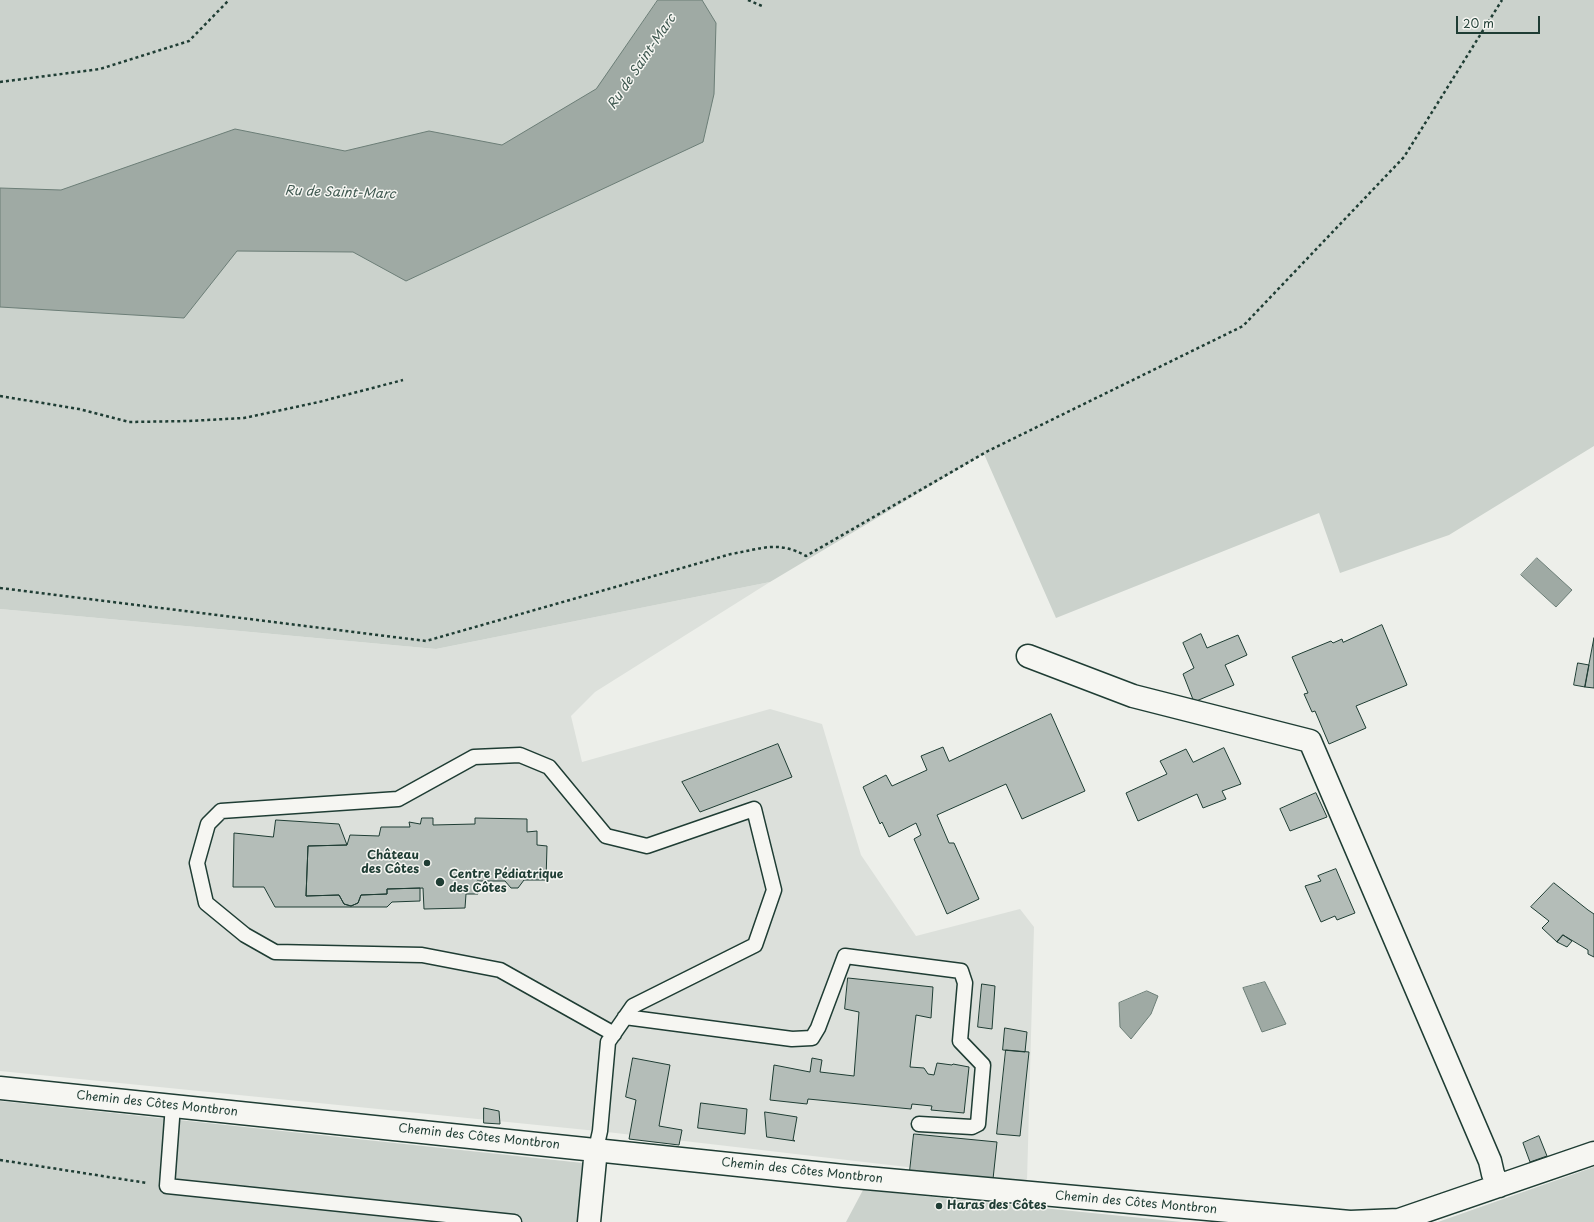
<!DOCTYPE html>
<html>
<head>
<meta charset="utf-8">
<style>
	body { margin:0 }
	#map { position:relative; width:1594px; height:1222px; overflow:hidden; background:#edefea; font-family:"Playpen Sans",sans-serif }
	canvas { display:block }
	.scale { position:absolute; left:1456px; top:16px; width:84px; height:18px; box-sizing:border-box; border:2px solid #1f3d34; border-top:0; padding-left:5px; font-size:12px; line-height:14px; white-space:nowrap; color:#1f3d34; -webkit-text-stroke:3px #f6f6f2; paint-order:stroke }
</style>
</head>
<body>
<div id="map">
<canvas width="1594" height="1222"></canvas>
<div class="scale">20 m</div>
</div>
<script>
const g = document.querySelector('canvas').getContext('2d');
g.lineJoin = 'round';
function fill(path, color) { g.fillStyle = color; g.fill(path, 'evenodd'); }
function trace(path, color, width, dash) { g.strokeStyle = color; g.lineWidth = width; g.lineCap = dash ? 'butt' : 'round'; g.setLineDash(dash || []); g.stroke(path); }
function write(font, color, halo, rows, align = 'center') {
  g.font = font + ' "Playpen Sans",sans-serif'; g.lineWidth = 3; g.setLineDash([]); g.textBaseline = 'middle'; g.strokeStyle = halo; g.fillStyle = color; for (const [text, x, y, turn = 0] of rows) {
    g.save(); g.translate(x, y); g.rotate((+turn || 0) * Math.PI / 180); g.textAlign = isNaN(turn) ? turn : align; if (halo) g.strokeText(text, 0, 0); g.fillText(text, 0, 0); g.restore();
  }
}
const built = new Path2D(`
	M770,582l-175,110 -24,24 11,46 188,-53 52,15 39,131 55,81 104,-27 14,18 -7,254 -420,-49 -607,-61v-462l436,40z`);
const green = new Path2D(`
	M0,0h1594v446l-145,89 -109,38 -21,-60 -263,105 -72,-164 -214,128 -334,67 -436,-40z
	M0,1101l583,62 -3,59h-580z
	M1594,1167v55h-156l139,-49z
	M863,1190l319,32h-336z`);
const water = new Path2D(`
	M658,0h44l14,23 -2,71 -11,48 -297,139 -53,-29 -116,-1 -53,67 -184,-11v-119l61,2 174,-61 110,22 84,-20 73,14 94,-56z
	M1537,558l35,32 -16,17 -35,-32z
	M1265,982l21,42 -24,8 -19,-44z
	M1147,991l11,5 -7,18 -20,25 -11,-12 -1,-24z`);
const building = new Path2D(`
	M1382,625l25,60 -51,21 10,22 -37,16 -14,-33 -3,1 -8,-18 4,-1 -16,-36 39,-16 2,2 9,-4 1,3z
	M1201,634l6,14 31,-13 9,20 -22,10 9,20 -40,17 -11,-28 11,-6 -11,-25z
	M1594,638v50l-9,-1z
	M1578,663l11,2 -4,22 -11,-2z
	M1051,714l34,77 -63,28 -16,-35 -69,31 12,28h5l25,56 -32,15 -33,-75 7,-4 -5,-12 -27,14 -7,-15 -2,2 -17,-37 23,-12 6,11 35,-16 -6,-14 22,-9 6,14z
	M778,744l14,33 -92,35 -18,-30z
	M1224,748l17,36 -19,7 4,8 -23,9 -6,-14 -59,27 -12,-28 41,-19 -7,-13 26,-12 7,13z
	M1316,793l11,24 -37,14 -10,-22z
	M422,818h11v7l42,-1v-6l52,1v13l10,-1v14l10,1 -1,34h-22l-6,8h-7l-6,-7h-28l1,13h-12l-1,14 -41,1 -1,-21 -36,1v5l-26,1 -3,8 -7,3 -7,-2 -5,-9 -33,1 2,-50 39,-1 3,-10 29,1 2,-9h29l-1,-5 11,2z
	M276,820l63,4 8,21 -39,1 -2,50 33,-1 5,9 7,2 7,-3 3,-8 26,-1v-5l33,-1v13l-28,1 -5,5h-112l-11,-20h-31l1,-54 39,4z
	M1336,869l19,44 -18,7 -2,-4 -14,6 -16,-36 16,-5 -3,-5z
	M1554,883l34,27 6,4v43l-6,-3v-4l-25,-15 -6,7 -15,-14 7,-7 -18,-14z
	M1563,935l9,6 -5,6 -10,-5z
	M848,978l85,9 -2,31 -15,-3 -6,52 14,1 4,6 6,1 3,-12 15,2 1,-1 16,3 -5,46 -33,-3 1,-4 -20,-2 -1,5 -103,-10 -1,5 -37,-4 4,-35 36,7 2,-14 10,2 -2,12 34,4 5,-64 -14,-3z
	M982,984l13,2 -3,43 -14,-2z
	M1005,1028l22,4 -2,20 -22,-2z
	M1006,1050l23,2 -9,84 -23,-2z
	M633,1058l37,7 -11,61 23,4 -3,15 -50,-6 7,-39 -10,-3z
	M701,1103l46,6 -2,25 -47,-6z
	M484,1108l15,3 1,13 -16,-1z
	M765,1112l32,5 -4,23 2,1 -28,-4z
	M914,1134l83,8 -4,37 -83,-8z
	M1539,1136l8,20 -17,6 -7,-19z`);
const path = new Path2D(`
	M748,0l14,6
	M0,82l100,-13 89,-28 40,-41
	M0,396l79,13 50,13 60,-1 55,-3 75,-16 84,-22
	M0,588l426,53 305,-87c30,-5 47,-14 75,2l182,-105 255,-125 161,-169 98,-157
	M0,1160l147,23`);
const lane = new Path2D(`
	M625,1017l167,22 20,-1 6,-10 27,-72 116,15 4,12 -5,58 23,24 -5,59 -6,3 -53,-3
	M173,1105l-6,81 347,36
	M596,1149l4,-18 8,-89 25,-36 122,-61 19,-55 -20,-81 -107,37 -41,-10 -57,-69 -29,-12 -46,2 -76,42 -177,12 -13,13 -11,39 9,40 39,32 30,17 147,3 78,15 114,64`);
const street = new Path2D(`
	M1028,656l105,40 177,45 180,420 3,13 6,12
	M0,1088l844,88 506,46 49,-2 195,-67
	M589,1222l7,-73`);
const markers = [
	[427,863,4,"#1f3d34"],
	[440,882,5,"#1f3d34"],
	[939,1206,4,"#1f3d34"]
];
const poiNames = [
	["Château",419,856,"right"],
	["des Côtes",419,870,"right"],
	["Centre Pédiatrique",449,875],
	["des Côtes",449,889],
	["Haras des Côtes",947,1206]
];
const streetNames = [
	["Chemin des Côtes Montbron",157,1104,6],
	["Chemin des Côtes Montbron",479,1137,6],
	["Chemin des Côtes Montbron",802,1171,6],
	["Chemin des Côtes Montbron",1136,1203,5]
];
const waterNames = [
	["Ru de Saint-Marc",642,62,-56],
	["Ru de Saint-Marc",340,193,2]
];
fill(built, '#dce0db');
fill(green, '#cbd2cc');
fill(water, '#9faaa4');
trace(water, '#6c7e77', 1);
fill(building, '#b4bdb8');
trace(building, '#1f3d34', 1);
trace(lane, '#1f3d34', 17);
trace(street, '#1f3d34', 25);
trace(path, '#1f3d34', 2.5, [3, 3]);
trace(lane, '#f6f6f2', 14);
trace(street, '#f6f6f2', 22);
for (const [x, y, r, color] of markers) { const dot = new Path2D(); dot.arc(x, y, r, 0, 2 * Math.PI); g.fillStyle = color; g.fill(dot); trace(dot, '#f6f6f2', 1.5); }
write('bold 12px', '#1f3d34', '#f6f6f2', poiNames, 'left');
write('12px', '#1f3d34', '#f6f6f2', streetNames);
write('italic 13px', '#3f5850', '#f6f6f2', waterNames);
</script>
</body>
</html>
